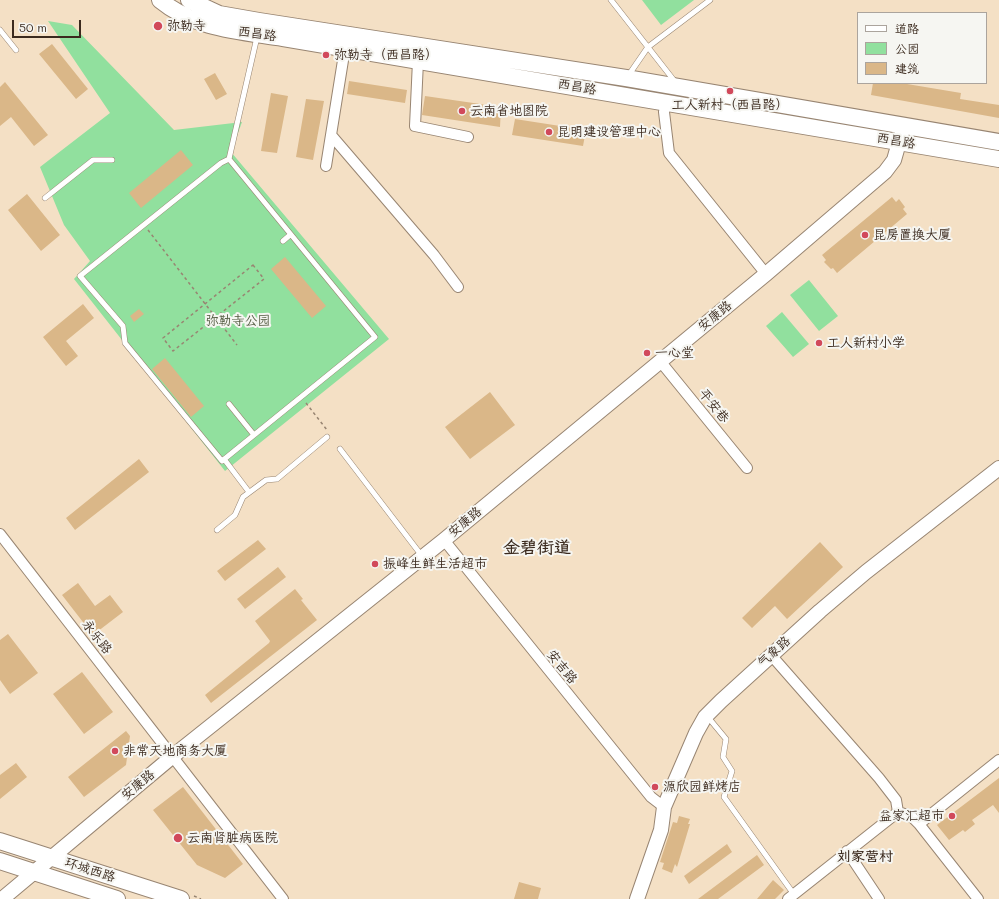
<!DOCTYPE html>
<html>
<head>
<meta charset="utf-8">
<style>
	body { margin:0 }
	#map { position:relative; width:999px; height:899px; overflow:hidden; background:#f4e0c5; font-family:Mali,"LXGW WenKai TC",sans-serif }
	canvas { display:block }
	.legend { position:absolute; left:857px; top:12px; width:130px; height:72px; box-sizing:border-box; background:#f6f6f2; border:1px solid #aba49d; margin:0; padding:5px 7px; list-style:none; font-size:12px; color:#3b2a1e }
	.legend li { display:flex; align-items:center; gap:8px; height:20px }
	.legend b { width:20px; border:1px solid #aba49d }
	.scale { position:absolute; left:12px; top:20px; width:69px; height:18px; box-sizing:border-box; border:2px solid #3b2a1e; border-top:0; padding-left:5px; font-size:12px; line-height:14px; white-space:nowrap; color:#3b2a1e; -webkit-text-stroke:3px #f6f6f2; paint-order:stroke }
</style>
</head>
<body>
<div id="map">
<canvas width="999" height="899"></canvas>
<ul class="legend">
<li><b style="height:5px;background:#fff"></b>道路</li>
<li><b style="height:11px;background:#91e09e"></b>公园</li>
<li><b style="height:11px;background:#dab788"></b>建筑</li>
</ul>
<div class="scale">50 m</div>
</div>
<script>
const g = document.querySelector('canvas').getContext('2d');
g.lineJoin = 'round';
function fill(path, color) { g.fillStyle = color; g.fill(path, 'evenodd'); }
function trace(path, color, width, dash) { g.strokeStyle = color; g.lineWidth = width; g.lineCap = dash ? 'butt' : 'round'; g.setLineDash(dash || []); g.stroke(path); }
function write(font, color, halo, rows, align = 'center') {
  g.font = font + ' Mali,"LXGW WenKai TC",sans-serif'; g.lineWidth = 4; g.setLineDash([]); g.textBaseline = 'middle'; g.strokeStyle = halo; g.fillStyle = color; for (const [text, x, y, turn = 0] of rows) {
    g.save(); g.translate(x, y); g.rotate((+turn || 0) * Math.PI / 180); g.textAlign = isNaN(turn) ? turn : align; if (halo) g.strokeText(text, 0, 0); g.fillText(text, 0, 0); g.restore();
  }
}
const green = new Path2D(`
	M642,0h52l-33,25z
	M48,21l24,4 102,105 68,-8 -11,30 158,187 -164,132 -151,-192 16,-18 -26,-36 -24,-58 70,-54z
	M809,280l29,36 -19,15 -29,-36z
	M782,312l27,32 -16,13 -27,-31z`);
const building = new Path2D(`
	M52,44l36,45 -12,10 -37,-45z
	M215,73l12,21 -11,6 -12,-21z
	M349,81l58,9 -2,13 -58,-9z
	M5,82l43,53 -14,11 -23,-29 -11,9v-39z
	M873,83h28l60,10 -1,6 39,6v13l-128,-23z
	M271,93l17,3 -11,57 -16,-2z
	M425,96l76,11 -1,20 -78,-12z
	M306,99l18,2 -11,59 -17,-3z
	M515,119l71,11 -3,16 -71,-11z
	M181,150l12,15 -52,43 -12,-15z
	M27,194l33,41 -19,16 -33,-41z
	M892,197l4,5 3,-3 6,8 -2,2 4,5 -70,59 -4,-5 -2,1 -7,-7 2,-2 -4,-5z
	M285,257l41,49 -14,12 -41,-49z
	M83,304l11,14 -28,23 12,15 -12,10 -23,-29z
	M139,309l5,5 -10,8 -4,-6z
	M165,358l39,48 -13,11 -39,-48z
	M490,392l25,33 -45,34 -25,-32z
	M139,459l10,13 -74,58 -9,-12z
	M258,540l8,9 -41,32 -8,-10z
	M820,542l23,25 -56,52 -12,-13 -23,22 -10,-10z
	M278,567l8,10 -41,32 -8,-10z
	M78,583l17,23 15,-11 13,17 -30,23 -31,-40z
	M295,589l8,10 -2,1 16,20 -106,83 -6,-8 64,-52 1,-2 -15,-20z
	M8,634l30,39 -28,21 -10,-14v-40z
	M82,672l31,40 -29,22 -31,-40z
	M126,731l4,5 -4,29 -42,32 -16,-20z
	M16,763l11,14 -27,22v-24z
	M999,778v35l-6,-8 -21,15 3,4 -10,8 -2,-2 -14,10 -12,-15z
	M183,787l60,77 -18,14 -28,-13 -44,-55z
	M679,816l11,3 -2,5h2l-13,43 -2,-3 -3,9 -10,-4 2,-6 -4,-1 13,-40 4,1z
	M727,844l5,8 -43,32 -5,-8z
	M757,855l7,10 -46,34h-20z
	M773,880l11,10 -9,9h-18z
	M519,882l22,6 -3,11h-24z`);
const path = new Path2D(`
	M148,230l89,115
	M253,265l11,14 -91,72 -10,-13z
	M306,403l21,27
	M194,896l7,3`);
const lane = new Path2D(`
	M611,0l65,83
	M0,30l16,20
	M628,76l20,-29 62,-47
	M229,159l146,178 -153,124 -97,-118 -2,-17 -43,-50 141,-113z
	M229,159l28,-122
	M45,198l48,-38h19
	M283,241l7,-6
	M229,404l25,31
	M340,449l82,107
	M224,459l25,33
	M217,530l18,-15 8,-18 23,-17 11,-1 50,-42
	M707,716l19,23 -3,18 9,14 -8,26 69,96`);
const street = new Path2D(`
	M418,61l-3,65 53,11
	M666,102l-2,10 5,41 97,121
	M331,135l103,120 24,32
	M326,166l19,-118
	M660,361l87,107
	M0,534l283,365
	M444,540l207,257 13,10
	M771,655l108,123 17,22 2,12
	M919,824l80,-64
	M847,851l32,48
	M788,899l110,-87 13,4 8,8 59,75`);
const secondary = new Path2D(`
	M2,899l171,-143 271,-216 322,-266 119,-102 9,-12 8,-28
	M637,899l24,-69 3,-23 32,-74 9,-16 16,-16 99,-90 46,-39 133,-104`);
const primary = new Path2D(`
	M160,0c35,29 79,31 123,38l716,121
	M189,0l30,14 40,7 367,57 373,64
	M0,841l181,58
	M0,861l117,38`);
const markers = [
	[158,26,5,"#d1495b"],
	[326,55,4,"#d1495b"],
	[730,91,4,"#d1495b"],
	[462,111,4,"#d1495b"],
	[549,132,4,"#d1495b"],
	[865,235,4,"#d1495b"],
	[819,343,4,"#d1495b"],
	[647,353,4,"#d1495b"],
	[375,564,4,"#d1495b"],
	[115,751,4,"#d1495b"],
	[655,787,4,"#d1495b"],
	[952,816,4,"#d1495b"],
	[178,838,5,"#d1495b"]
];
const poiNames = [
	["弥勒寺",167,26],
	["弥勒寺（西昌路）",334,55],
	["工人新村（西昌路）",730,105,"center"],
	["云南省地图院",470,111],
	["昆明建设管理中心",557,132],
	["昆房置换大厦",873,235],
	["工人新村小学",827,343],
	["一心堂",655,353],
	["振峰生鲜生活超市",383,564],
	["非常天地商务大厦",123,751],
	["源欣园鲜烤店",663,787],
	["益家汇超市",944,816,"right"],
	["云南肾脏病医院",187,838]
];
const streetNames = [
	["西昌路",257,34,8],
	["西昌路",577,87,10],
	["西昌路",896,141,10],
	["安康路",715,316,-39],
	["平安巷",714,406,51],
	["安康路",465,522,-40],
	["永乐路",97,637,52],
	["气象路",774,652,-42],
	["安吉路",562,667,51],
	["安康路",138,785,-40],
	["环城西路",90,870,18]
];
const parkNames = [
	["弥勒寺公园",238,321]
];
const neighbourhoodNames = [
	["刘家营村",865,857]
];
const districtNames = [
	["金碧街道",537,548]
];
fill(green, '#91e09e');
fill(building, '#dab788');
trace(lane, '#988572', 6);
trace(street, '#988572', 12);
trace(secondary, '#988572', 16);
trace(primary, '#988572', 18);
trace(path, '#988572', 1.5, [3, 3]);
trace(lane, '#fff', 5);
trace(street, '#fff', 10);
trace(secondary, '#fff', 14);
trace(primary, '#fff', 16);
for (const [x, y, r, color] of markers) { const dot = new Path2D(); dot.arc(x, y, r, 0, 2 * Math.PI); g.fillStyle = color; g.fill(dot); trace(dot, '#f6f6f2', 1.5); }
write('13px', '#3b2a1e', '#f6f6f2', poiNames, 'left');
write('13px', '#3b2a1e', '#f6f6f2', streetNames);
write('13px', '#50583e', '#f6f6f2', parkNames);
write('bold 14px', '#3b2a1e', '#f6f6f2', neighbourhoodNames);
write('bold 17px', '#3b2a1e', '#f6f6f2', districtNames);
</script>
</body>
</html>
